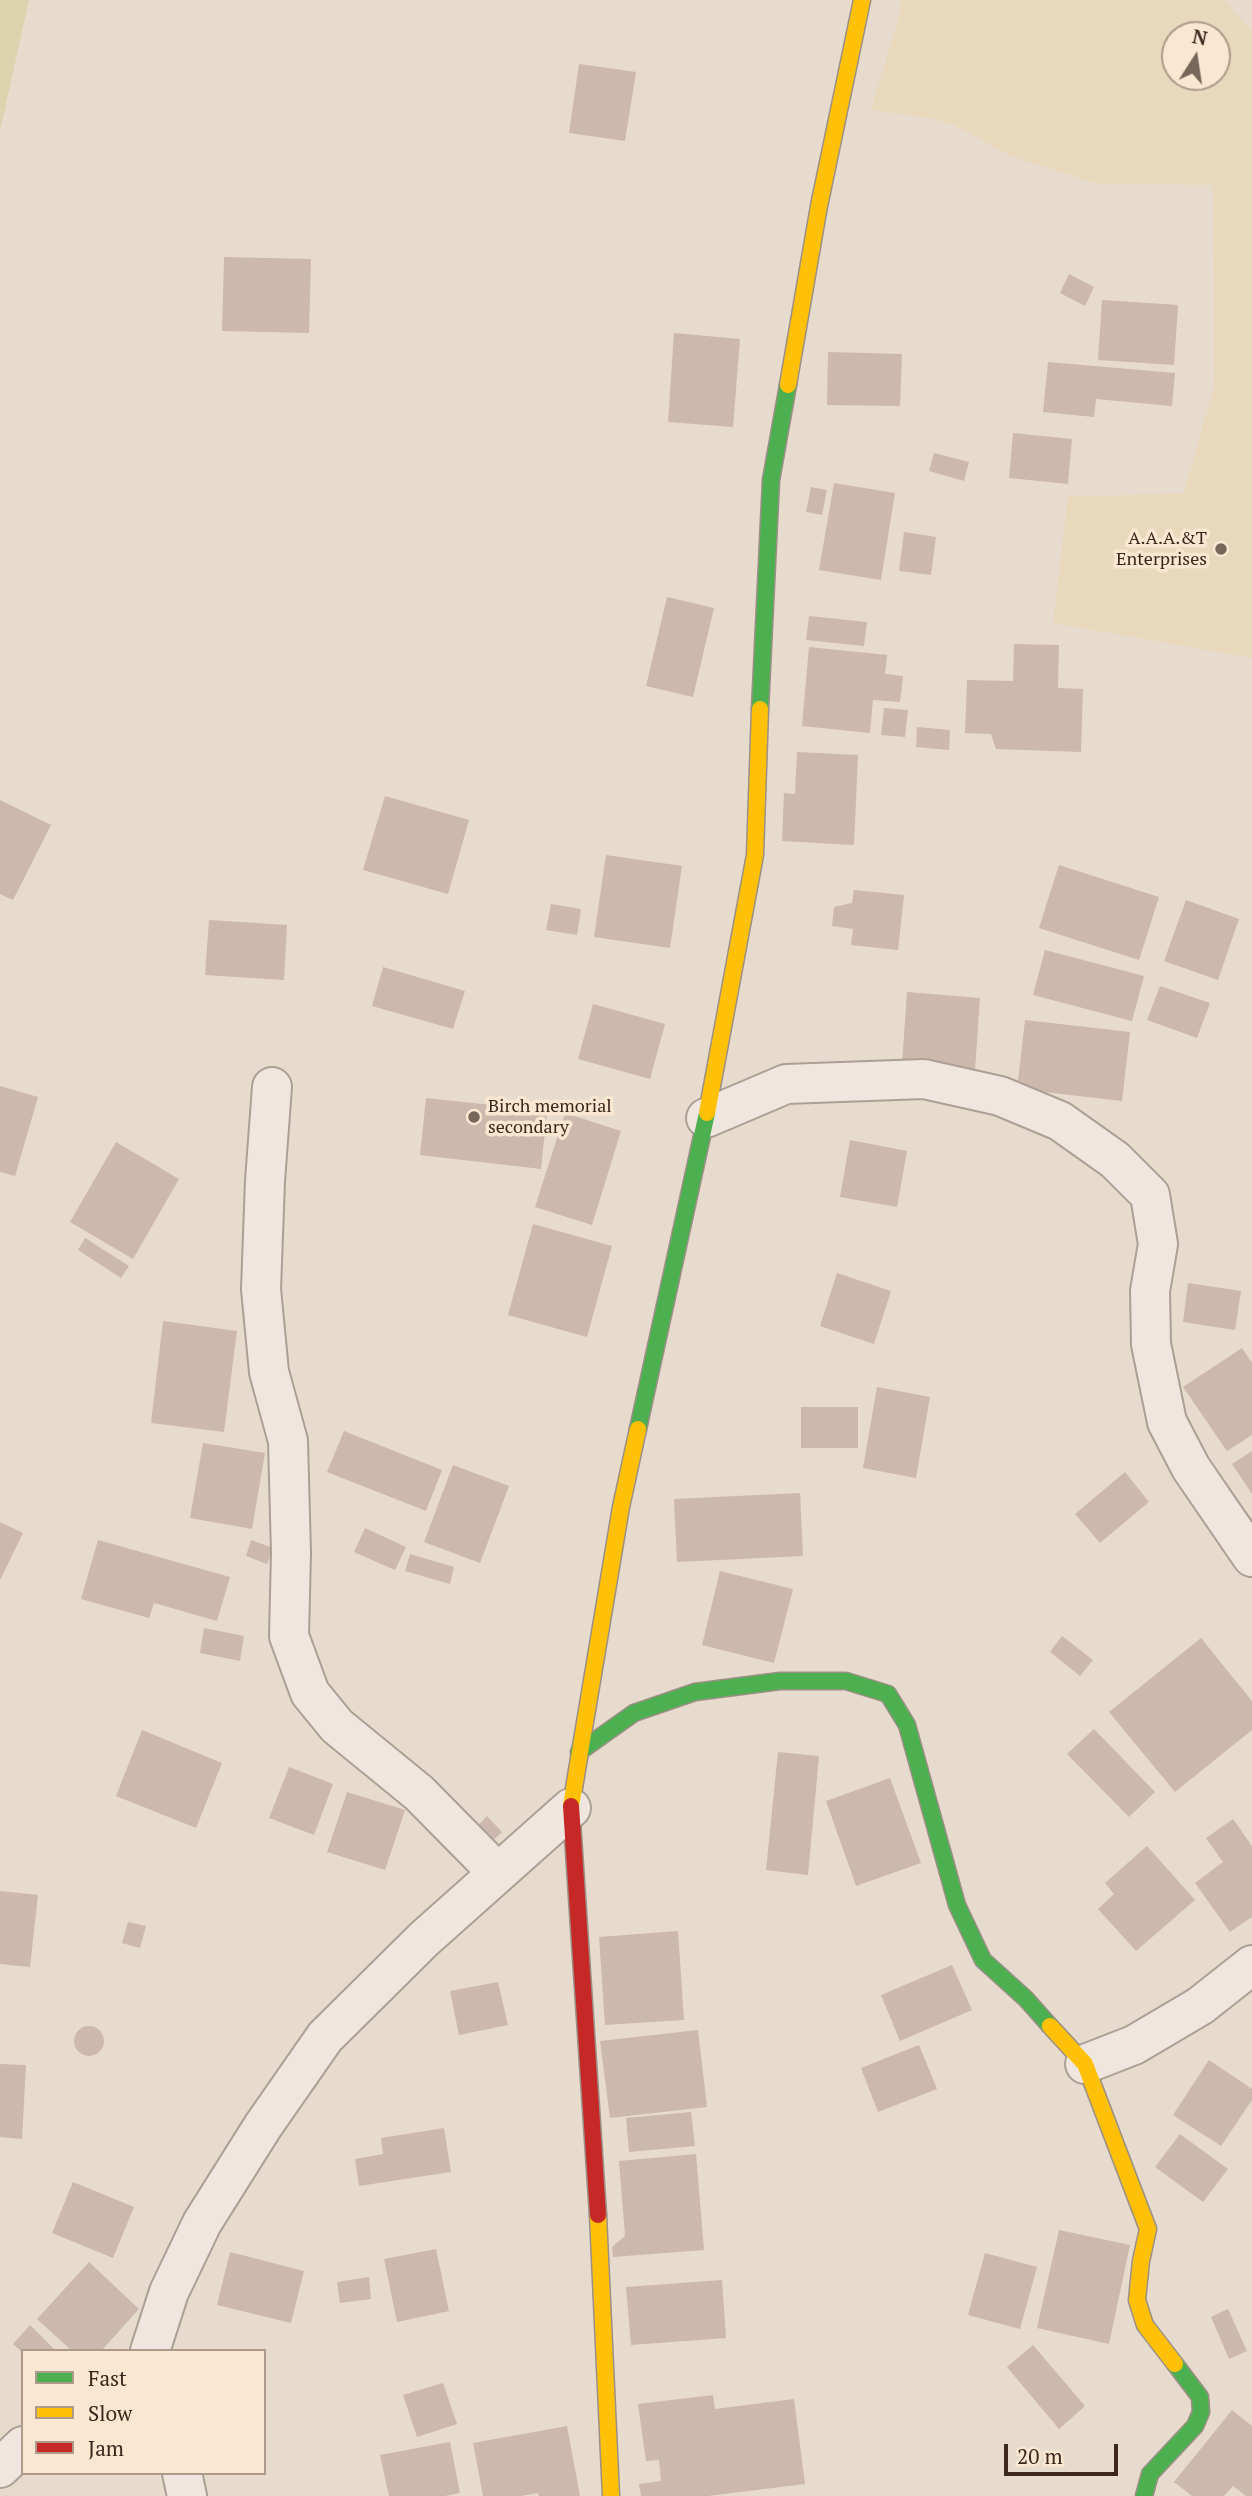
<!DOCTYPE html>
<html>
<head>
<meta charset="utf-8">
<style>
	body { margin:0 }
	#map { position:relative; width:1252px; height:2496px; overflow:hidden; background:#e7dbcd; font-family:"PT Serif",serif }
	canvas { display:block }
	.legend { position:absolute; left:21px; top:2349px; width:245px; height:126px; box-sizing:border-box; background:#f9e7d2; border:2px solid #ad9a8a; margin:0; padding:9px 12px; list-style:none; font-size:21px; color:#3c271d }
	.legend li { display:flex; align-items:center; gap:14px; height:35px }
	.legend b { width:35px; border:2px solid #ad9a8a }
	.north { position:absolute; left:1161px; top:21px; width:70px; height:70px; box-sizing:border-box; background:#f9e7d2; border:2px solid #ad9a8a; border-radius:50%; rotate:12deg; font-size:19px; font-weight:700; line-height:28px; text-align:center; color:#3c271d }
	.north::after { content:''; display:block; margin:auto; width:24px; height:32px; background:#78665b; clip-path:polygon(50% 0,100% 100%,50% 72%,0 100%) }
	.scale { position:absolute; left:1004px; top:2444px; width:114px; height:32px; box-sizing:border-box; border:4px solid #3c271d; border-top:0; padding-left:9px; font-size:21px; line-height:24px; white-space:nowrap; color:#3c271d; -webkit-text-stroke:5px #f9e7d2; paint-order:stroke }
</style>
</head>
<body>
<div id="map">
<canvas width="1252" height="2496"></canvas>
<ul class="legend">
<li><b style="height:9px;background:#4caf50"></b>Fast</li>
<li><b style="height:9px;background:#ffc107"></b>Slow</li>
<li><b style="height:9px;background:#c62828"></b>Jam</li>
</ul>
<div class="north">N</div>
<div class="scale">20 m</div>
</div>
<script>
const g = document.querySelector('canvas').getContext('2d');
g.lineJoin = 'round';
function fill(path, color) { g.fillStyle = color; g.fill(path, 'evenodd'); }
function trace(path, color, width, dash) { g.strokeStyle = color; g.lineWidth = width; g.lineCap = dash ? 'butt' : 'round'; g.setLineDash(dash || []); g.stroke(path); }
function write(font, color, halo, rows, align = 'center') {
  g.font = font + ' "PT Serif",serif'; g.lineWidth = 7; g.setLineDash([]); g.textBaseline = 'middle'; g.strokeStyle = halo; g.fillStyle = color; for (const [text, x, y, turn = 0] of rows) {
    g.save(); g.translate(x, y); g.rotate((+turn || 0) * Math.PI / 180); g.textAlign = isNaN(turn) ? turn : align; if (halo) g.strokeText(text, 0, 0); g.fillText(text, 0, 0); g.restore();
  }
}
const farmland = new Path2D(`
	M901,0h324l27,32v626l-199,-35 15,-126 116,-4 30,-106 -1,-202 -115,-1 -87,-28 -57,-31 -24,-7 -59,-8 29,-97zM1175,35h42v42h-42z`);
const green = new Path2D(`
	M0,0h29l-29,131z`);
const building = new Path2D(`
	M579,64l57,8 -11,69 -56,-8z
	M224,257l87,2 -2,74 -87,-2z
	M1069,274l25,13 -9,19 -25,-13z
	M1102,300l76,5 -4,60 -76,-5z
	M674,333l66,6 -7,88 -65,-5z
	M828,352l74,2 -2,52 -73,-1z
	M1048,362l127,11 -3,33 -76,-7 -2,18 -51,-5z
	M1013,433l59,6 -4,45 -59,-6z
	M934,453l35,9 -5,19 -35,-10z
	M834,483l61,10 -14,87 -62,-10z
	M811,487l16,3 -5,25 -16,-3z
	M904,532l32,5 -5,38 -32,-4z
	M667,597l47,11 -21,89 -47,-11z
	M809,616l58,6 -3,24 -58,-6z
	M1014,644l45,1 -1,43 25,1 -2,63 -85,-3 -5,-15 -26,-1 2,-53 46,1z
	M809,647l78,8 -2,19 18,2 -3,26 -27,-2 -3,33 -68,-7z
	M884,708l24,2 -3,27 -24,-2z
	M917,727l33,3 -1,20 -33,-3z
	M797,752l61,3 -4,90 -72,-4 2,-48 11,1z
	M385,796l84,24 -21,74 -85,-24z
	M0,800l51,25 -38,75 -13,-6z
	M606,855l76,11 -12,82 -76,-11z
	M1059,865l100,32 -20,63 -100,-32z
	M854,890l50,5 -6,55 -47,-5 2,-16 -21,-3 2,-19 18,-4z
	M1186,900l53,19 -21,61 -54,-19z
	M551,904l30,5 -4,26 -31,-5z
	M209,920l78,5 -3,55 -79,-5z
	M1045,950l99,26 -12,45 -99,-26z
	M383,967l82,24 -12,38 -81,-23z
	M1160,986l50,17 -13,35 -50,-18z
	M907,992l73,6 -5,72 -73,-6z
	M593,1004l72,20 -15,55 -72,-20z
	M1025,1020l105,12 -8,69 -105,-12z
	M0,1086l38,11 -23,79 -15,-4z
	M426,1098l121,13 -6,58 -121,-14z
	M565,1113l56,18 -29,94 -57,-18z
	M850,1140l57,11 -10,56 -57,-10z
	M116,1142l63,37 -46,80 -63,-37z
	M533,1224l79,22 -25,91 -79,-22z
	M85,1238l44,28 -8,12 -43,-28z
	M837,1273l54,18 -17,53 -54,-18z
	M1188,1283l53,8 -6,39 -52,-8z
	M163,1321l74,10 -13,101 -73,-9z
	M1242,1348l10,15v72l-25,16 -44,-64z
	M877,1387l53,10 -14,81 -53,-10z
	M801,1407h57v41h-57z
	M344,1431l98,39 -16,41 -99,-39z
	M203,1443l62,10 -13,76 -62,-11z
	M1252,1451v43l-20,-30z
	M453,1465l56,21 -29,77 -56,-21z
	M1125,1472l24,30 -49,41 -25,-29z
	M800,1493l3,63 -126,6 -3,-63z
	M0,1522l23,11 -23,47z
	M365,1528l41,19 -11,23 -41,-18z
	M98,1540l132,37 -13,44 -63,-18 -5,15 -68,-19z
	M251,1540l22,8 -6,16 -21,-8z
	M410,1554l44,13 -4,17 -45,-13z
	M720,1571l73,18 -19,74 -72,-18z
	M204,1628l40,8 -4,25 -40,-8z
	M1062,1636l31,24 -13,16 -30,-24z
	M1201,1638l51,63v29l-77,62 -66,-80z
	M1094,1729l61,63 -26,25 -62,-63z
	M142,1730l80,33 -26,65 -80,-32z
	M778,1752l41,4 -11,119 -42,-5z
	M289,1767l44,17 -19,51 -45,-17z
	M890,1778l31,85 -65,23 -30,-85z
	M347,1792l58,18 -20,60 -58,-18z
	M487,1816l15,16 -14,13 -14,-15z
	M1233,1819l19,27v71l-22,15 -35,-49 28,-21 -17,-24z
	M1147,1846l48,54 -59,51 -38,-42 16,-15 -9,-11z
	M0,1891l38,4 -8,72 -30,-3z
	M128,1922l18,4 -6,22 -18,-5z
	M678,1931l6,89 -79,5 -6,-88z
	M952,1965l20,45 -72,31 -19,-46z
	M498,1982l10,43 -49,10 -9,-44z
	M74 2041a15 15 0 1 1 30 0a15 15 0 1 1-30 0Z
	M698,2030l9,77 -97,11 -10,-77z
	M919,2045l18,44 -59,23 -17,-44z
	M1209,2060l43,29v11l-31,46 -48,-31z
	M0,2064l26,1 -4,74 -22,-2z
	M691,2112l4,34 -66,6 -3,-34z
	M444,2128l7,44 -92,14 -4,-27 28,-5 -2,-16z
	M1180,2134l48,35 -25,33 -48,-35z
	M696,2154l8,96 -91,7 -1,-10 13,-11 -6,-75z
	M73,2182l61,25 -21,51 -61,-25z
	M1059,2230l71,15 -21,99 -72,-16z
	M436,2249l13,62 -52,11 -13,-63z
	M230,2252l74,19 -13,52 -74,-18z
	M985,2253l52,14 -17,62 -52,-14z
	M89,2262l50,47 -38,42h-29l-35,-32z
	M369,2277l2,22 -31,4 -3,-21z
	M722,2280l4,58 -95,7 -5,-58z
	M1228,2309l19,42 -18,8 -18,-42z
	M30,2325l26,26h-33v2l-10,-9z
	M1033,2345l52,61 -26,23 -52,-62z
	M443,2383l14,41 -40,13 -14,-42z
	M713,2395l2,14 79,-10 11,85 -97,12h-67l-2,-12 22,-3 -2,-21 -13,1 -8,-57z
	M1232,2410l20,16v70h-6l-13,-10 -9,10h-32l-18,-14z
	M567,2426l13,70h-41l-1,-3 -17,3h-38l-10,-53z
	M450,2442l10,51 -15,3h-56l-9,-41z`);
const street = new Path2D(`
	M272,1087l-7,94 -4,108 8,83 19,69 3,112 -2,83 21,57 27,33 82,67 79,80
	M706,1118l80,-34 138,-5 76,17 60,25 55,39 35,35 8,49 -8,47 1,53 16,78 24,46 61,89
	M1085,2064l49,-19 66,-39 52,-41
	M150,2351l19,-59 33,-69 61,-97 62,-89 99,-98 147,-131
	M0,2468l23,-22
	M182,2473l5,23`);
const fast = new Path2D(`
	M760,709l11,-229 17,-95
	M638,1429l69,-316
	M579,1752l55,-39 61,-21 85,-11h66l42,13 19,31 50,180 26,55 43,39 24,27
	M1144,2496l6,-22 45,-48 6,-14 -1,-15 -25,-33`);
const slow = new Path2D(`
	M788,385l31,-179 43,-206
	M707,1113l48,-258 5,-146
	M571,1806l50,-299 17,-78
	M1050,2026l35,38 63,165 -7,32 -4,39 8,25 30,39
	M598,2215l13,281`);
const jam = new Path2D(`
	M571,1806l27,409`);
const markers = [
	[1221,549,7,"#78665b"],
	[474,1117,7,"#78665b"]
];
const poiNames = [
	["A.A.A.&T",1207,539],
	["Enterprises",1207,560],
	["Birch memorial",488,1107,"left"],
	["secondary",488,1128,"left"]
];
fill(farmland, '#e8d8bc');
fill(green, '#dbd4ae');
fill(building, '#ccb8ad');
trace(street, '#aca096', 42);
trace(fast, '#9c9086', 19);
trace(slow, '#9c9086', 19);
trace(jam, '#9c9086', 19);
trace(street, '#efe7df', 38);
trace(fast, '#4caf50', 16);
trace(slow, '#ffc107', 16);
trace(jam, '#c62828', 16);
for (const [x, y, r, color] of markers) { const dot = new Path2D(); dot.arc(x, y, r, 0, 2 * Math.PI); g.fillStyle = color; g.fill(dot); trace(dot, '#f9e7d2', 2.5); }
write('18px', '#3c271d', '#f9e7d2', poiNames, 'right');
</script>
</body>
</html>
